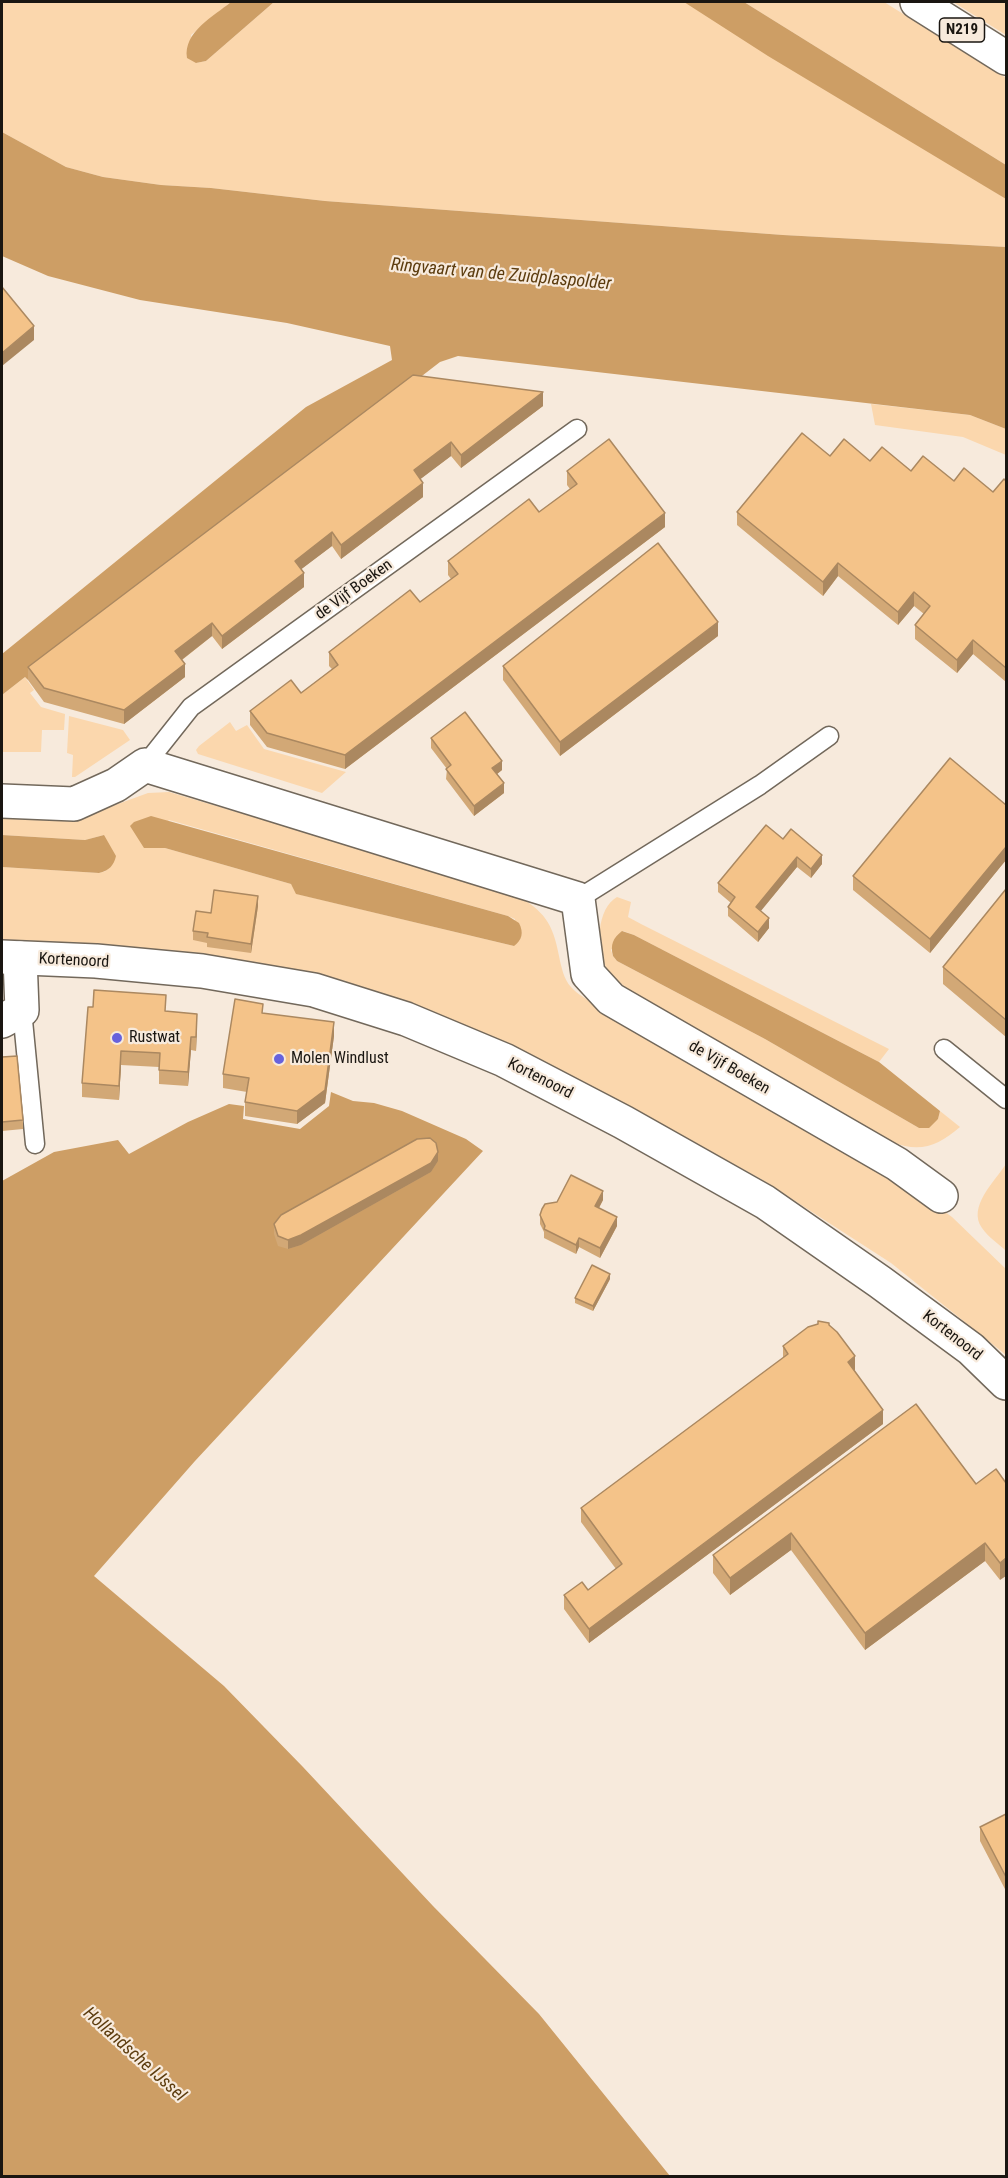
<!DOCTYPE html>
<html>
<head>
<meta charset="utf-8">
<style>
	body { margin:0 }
	#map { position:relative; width:1008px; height:2178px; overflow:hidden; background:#f7eadc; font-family:"Roboto Condensed",sans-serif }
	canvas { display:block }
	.frame { position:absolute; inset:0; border:3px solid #1a1611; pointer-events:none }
</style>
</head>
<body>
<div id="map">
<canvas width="1008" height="2178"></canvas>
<div class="frame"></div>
</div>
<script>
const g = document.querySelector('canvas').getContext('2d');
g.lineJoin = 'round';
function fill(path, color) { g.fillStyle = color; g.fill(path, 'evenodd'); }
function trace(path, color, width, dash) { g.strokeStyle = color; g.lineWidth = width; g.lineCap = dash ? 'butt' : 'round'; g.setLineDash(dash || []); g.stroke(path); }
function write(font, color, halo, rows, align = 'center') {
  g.font = font + ' "Roboto Condensed",sans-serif'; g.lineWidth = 4.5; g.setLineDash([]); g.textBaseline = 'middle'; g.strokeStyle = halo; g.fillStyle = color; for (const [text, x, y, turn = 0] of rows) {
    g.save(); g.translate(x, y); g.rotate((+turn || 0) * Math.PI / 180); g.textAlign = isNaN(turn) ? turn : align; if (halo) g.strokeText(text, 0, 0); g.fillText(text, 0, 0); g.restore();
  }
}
const green = new Path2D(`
	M2,2h229l-40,33 5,28 10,-2 68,-59h423l309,197v48l-223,-12 -458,-34 -114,-13 -50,-3 -58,-8 -37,-10 -64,-35z
	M744,2h140l122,76v87z
	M953,2h53v33z
	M871,404l99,11 36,14v26l-43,-18 -88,-12z
	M25,677l9,13 -4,3 11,14 24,7 -1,16h-22l-1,22h-39v-57z
	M69,716l54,14 7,10 -55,37h-3l1,-22 -6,-2z
	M230,722l6,9 11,-6 17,24 82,23 -24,21 -124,-39 -2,-4 3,-4z
	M169,792l346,102c29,17 38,29 44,62 2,10 5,24 12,31 6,7 16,12 23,17l337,198 21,15 54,52v86l-115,-92 -130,-84 -109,-59 -307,-132 1,-7 -33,-7 -202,-27 -109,-7v-73l97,6 7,-2 -2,-36 -19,5 -83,-5v-18l75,2 71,-26zM169,820l339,96 7,3 -1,27 -217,-52 -6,-10 -126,-36h-21z
	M617,897l14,5 -3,15 13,7 248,125 -10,13 -245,-127 -11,-4 -12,19 2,6 4,5 148,78 154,89 19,-9 2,-8 20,16c-22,19 -40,26 -68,15l-266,-154c-7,-7 -15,-13 -20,-21 -11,-18 -9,-59 11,-70z
	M1006,1164v87c-7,-7 -18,-14 -24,-23 -15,-21 13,-47 24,-64z`);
const water = new Path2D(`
	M231,2h43l-68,59 -10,2 -9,-5c-4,-26 27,-42 44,-56z
	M684,2h60l262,163v34l-238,-143z
	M2,132l64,35 37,10 58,8 50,3 114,13 458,34 223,12v182l-36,-14 -512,-59 -18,6 -412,318 -3,-3 -23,18v-41l304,-247 86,-47 -2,-14 -103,-23 -147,-23 -92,-24 -46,-20z
	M151,816l357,100 11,7c5,10 3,17 -5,23l-218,-52 -5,-10 -126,-36h-21l-14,-22 4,-4z
	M2,835l83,5 19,-5 12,21c-2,9 -7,15 -17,17l-97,-6z
	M622,931l12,4 245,127 61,49 -2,8 -9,9h-10l-154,-89 -148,-78 -4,-5c-3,-11 0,-18 9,-25z
	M331,1092l22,9 21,2 28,8 64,28 17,12 -288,310 -101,115 130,110 79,81 130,139 106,108 131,162h-668v-995l52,-29 64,-12 11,14 59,-32 41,-18 15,2 -1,13 57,10 29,-23z`);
const lane = new Path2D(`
	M145,765l46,-58 386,-278
	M578,899l182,-114 69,-49
	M22,1010l13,134
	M944,1049l62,50`);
const street = new Path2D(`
	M2,801l72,3 42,-19 29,-20 433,134 10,75 23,25 286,165 44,32
	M2,1021l20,-11 -2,-52`);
const secondary = new Path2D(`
	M2,957l94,4 106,10 112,19 92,29 98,41 119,62 142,80 115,80 91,67 35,34`);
const primary = new Path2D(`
	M917,2l89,56`);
const wall = new Path2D(`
	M413,375l130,31 -82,62 -10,-12 -31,23 3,18 -82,62 -9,-13 -31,23 3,18 -82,62 -10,-13 -30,24 3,17 -61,47 -80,-22 -16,-22v-13z
	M830,456l40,5 123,31 13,-11v201l-33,-28 -16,19 -42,-34v-14l9,-11 -10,-8 -16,19 -60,-49 -15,20 -86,-71v-13z
	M567,471l98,56 -320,242 -78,-22 -17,-22v-14l51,-18 31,-24 -3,-3v-14l91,-50 31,-23 -3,-4v-14l91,-49 31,-23 -3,-4z
	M718,636l-158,120 -57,-76v-14z
	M431,738l71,32 -5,4 7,19 -30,23 -28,-37 1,-10 -16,-21z
	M1006,805v55l-76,93 -77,-63v-14z
	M783,839l39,25 -11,14 -14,-11 -37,44 9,17 -11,14 -30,-26v-9l3,-4 -13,-11v-9z
	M1006,889v148l-63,-53v-17z
	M258,906l-7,47 -44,-6v-4l-14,-3v-9l18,-18z
	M165,1011l32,16 -1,24 -5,-1 -3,36 -29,-2v-17l-38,-2 -2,35 -37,-3v-14z
	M263,1013l71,23 -9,67 -28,21 -52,-8v-14l2,-10 -24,-4v-14z
	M2,1057l21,63v9l-21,2z
	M438,1161l-7,11 -130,73 -13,4 -10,-3 -4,-12v-10z
	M603,1200l-4,8 18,18 -17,32 -21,-11 -3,7 -32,-16v-6l-4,-8v-9z
	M610,1279l-17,32 -18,-8v-5z
	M829,1326l26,44 -1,1 29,53 -294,219 -25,-34v-14l24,-5 28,-21 -35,-47v-14l202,-150v-12z
	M916,1404l60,80 30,-1 -6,97 -15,-19 -120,89 -74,-100 -61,45 -17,-22v-18z
	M1006,1814v77l-26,-50v-14z`);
const shadedWall = new Path2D(`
	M34,326v14l-32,26v-13z
	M543,392v14l-82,62v-13z
	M451,442v14l-37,28v-14z
	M423,483v14l-82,62v-14z
	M665,513v14l-320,242v-14z
	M332,532v14l-37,28v-13z
	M838,563v13l-15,20v-14z
	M304,573v14l-82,62v-13z
	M914,592v14l-16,19v-13z
	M718,622v14l-158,120v-14z
	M212,623v13l-37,29v-14z
	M973,640v14l-16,19v-13z
	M185,664v13l-61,47v-14z
	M502,761v9l-10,8v-10z
	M504,783v10l-30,23v-10z
	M1006,847v13l-76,93v-14z
	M822,855v9l-11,14v-9z
	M797,857v10l-41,50v-10z
	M258,896v10l-7,47v-9z
	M769,918v10l-11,14v-10z
	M197,1014v13l-1,24v-14z
	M334,1022v14l-9,67 -28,21v-13z
	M191,1037v13l-3,36v-14z
	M121,1051v14l-2,35v-14z
	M438,1152v9l-7,11 -130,73 -13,4v-9z
	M603,1191v9l-8,15v-9z
	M617,1217v9l-17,32v-10z
	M579,1238v9l-3,7v-9z
	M610,1274v5l-17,32v-5z
	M855,1356v14l-7,6v-14z
	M883,1410v14l-294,219v-14z
	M791,1533v17l-61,45v-17z
	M985,1543v18l-120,89v-17z
	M1006,1558v18l-6,4v-17z`);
const building = new Path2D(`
	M2,287l32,39 -32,27z
	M413,375l130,17 -82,63 -10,-13 -37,28 9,13 -82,62 -9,-13 -37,29 9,12 -82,63 -10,-13 -37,28 10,13 -61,46 -80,-22 -16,-21z
	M802,433l28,23 14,-17 26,22 12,-14 29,24 12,-15 31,25 10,-13 29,24 11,-13 2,2v187l-33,-28 -16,20 -42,-35 15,-19 -16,-14 -16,20 -60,-49 -15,19 -86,-70z
	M609,439l56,74 -320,242 -78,-22 -17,-22 41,-31 10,13 37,-28 -9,-13 81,-62 10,12 38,-28 -10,-13 81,-62 10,13 38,-28 -10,-13z
	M658,543l60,79 -158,120 -57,-76z
	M465,712l37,49 -10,7 12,15 -30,23 -28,-37 5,-4 -20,-27z
	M950,758l56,47v42l-76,92 -77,-63z
	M766,825l17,14 8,-10 31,26 -11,14 -14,-12 -41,50 13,11 -11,14 -30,-25 7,-10 -17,-14z
	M1006,889v131l-63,-53z
	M214,890l44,6 -7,48 -44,-7 1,-4 -15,-2 3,-20 15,2z
	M94,990l72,5 -1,16 32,3 -1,23h-5l-3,35 -29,-2 1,-17 -39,-2 -2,35 -37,-3 6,-76h5z
	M235,999l28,5 -1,9 72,9 -9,68 -28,21 -52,-9 4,-24 -26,-4z
	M17,1056l6,64 -21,2v-65z
	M430,1138l6,5 2,9 -7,11 -130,72 -13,5 -10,-4 -4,-12 7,-9 136,-76z
	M571,1175l32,16 -8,15 22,11 -17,31 -21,-10 -3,7 -32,-16 1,-3 -5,-11 2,-6 3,-5 12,-2z
	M592,1265l18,9 -17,32 -18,-8z
	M818,1321l11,2v2l8,7 18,24 -7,6 35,48 -294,219 -25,-34 18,-13 6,8 34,-26 -41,-56 207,-154 -5,-8 25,-19 10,-3z
	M916,1404l60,80 20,-15 10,14v75l-6,5 -15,-20 -120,90 -74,-100 -61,45 -17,-23z
	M1006,1814v63l-26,-50z`);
const markers = [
	[117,1038,6,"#6862dc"],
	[279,1059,6,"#6862dc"]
];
const shields = [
	[962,30,45]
];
const shieldNames = [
	["N219",962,30]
];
const streetNames = [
	["de Vijf Boeken",354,590,-36],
	["Kortenoord",74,961,3],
	["de Vijf Boeken",729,1068,30],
	["Kortenoord",540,1079,27],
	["Kortenoord",952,1336,38]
];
const poiNames = [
	["Rustwat",129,1038],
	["Molen Windlust",291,1059]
];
const waterNames = [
	["Ringvaart van de Zuidplaspolder",501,275,5],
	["Hollandsche IJssel",134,2055,42]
];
fill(green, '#fbd7ad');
fill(water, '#cd9e65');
trace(lane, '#72685b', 21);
trace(street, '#72685b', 36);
trace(secondary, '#72685b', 36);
trace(primary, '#72685b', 36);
trace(lane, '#fff', 18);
trace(street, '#fff', 33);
trace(secondary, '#fff', 33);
trace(primary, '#fff', 33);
fill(wall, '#d2a876');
fill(shadedWall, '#ab8860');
fill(building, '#f4c389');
trace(building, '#ab8860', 1.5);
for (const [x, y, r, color] of markers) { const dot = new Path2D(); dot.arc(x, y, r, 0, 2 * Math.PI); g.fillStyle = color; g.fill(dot); trace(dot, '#f7eadc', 2); }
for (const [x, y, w] of shields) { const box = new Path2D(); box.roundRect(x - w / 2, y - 12, w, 24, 4.5); g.fillStyle = '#f7eadc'; g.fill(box); trace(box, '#1a1611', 1.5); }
write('bold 15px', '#1a1611', null, shieldNames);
write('16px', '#1a1611', '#f7eadc', streetNames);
write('16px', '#1a1611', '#f7eadc', poiNames, 'left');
write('italic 18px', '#5c3c0e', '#f7eadc', waterNames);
</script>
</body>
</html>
